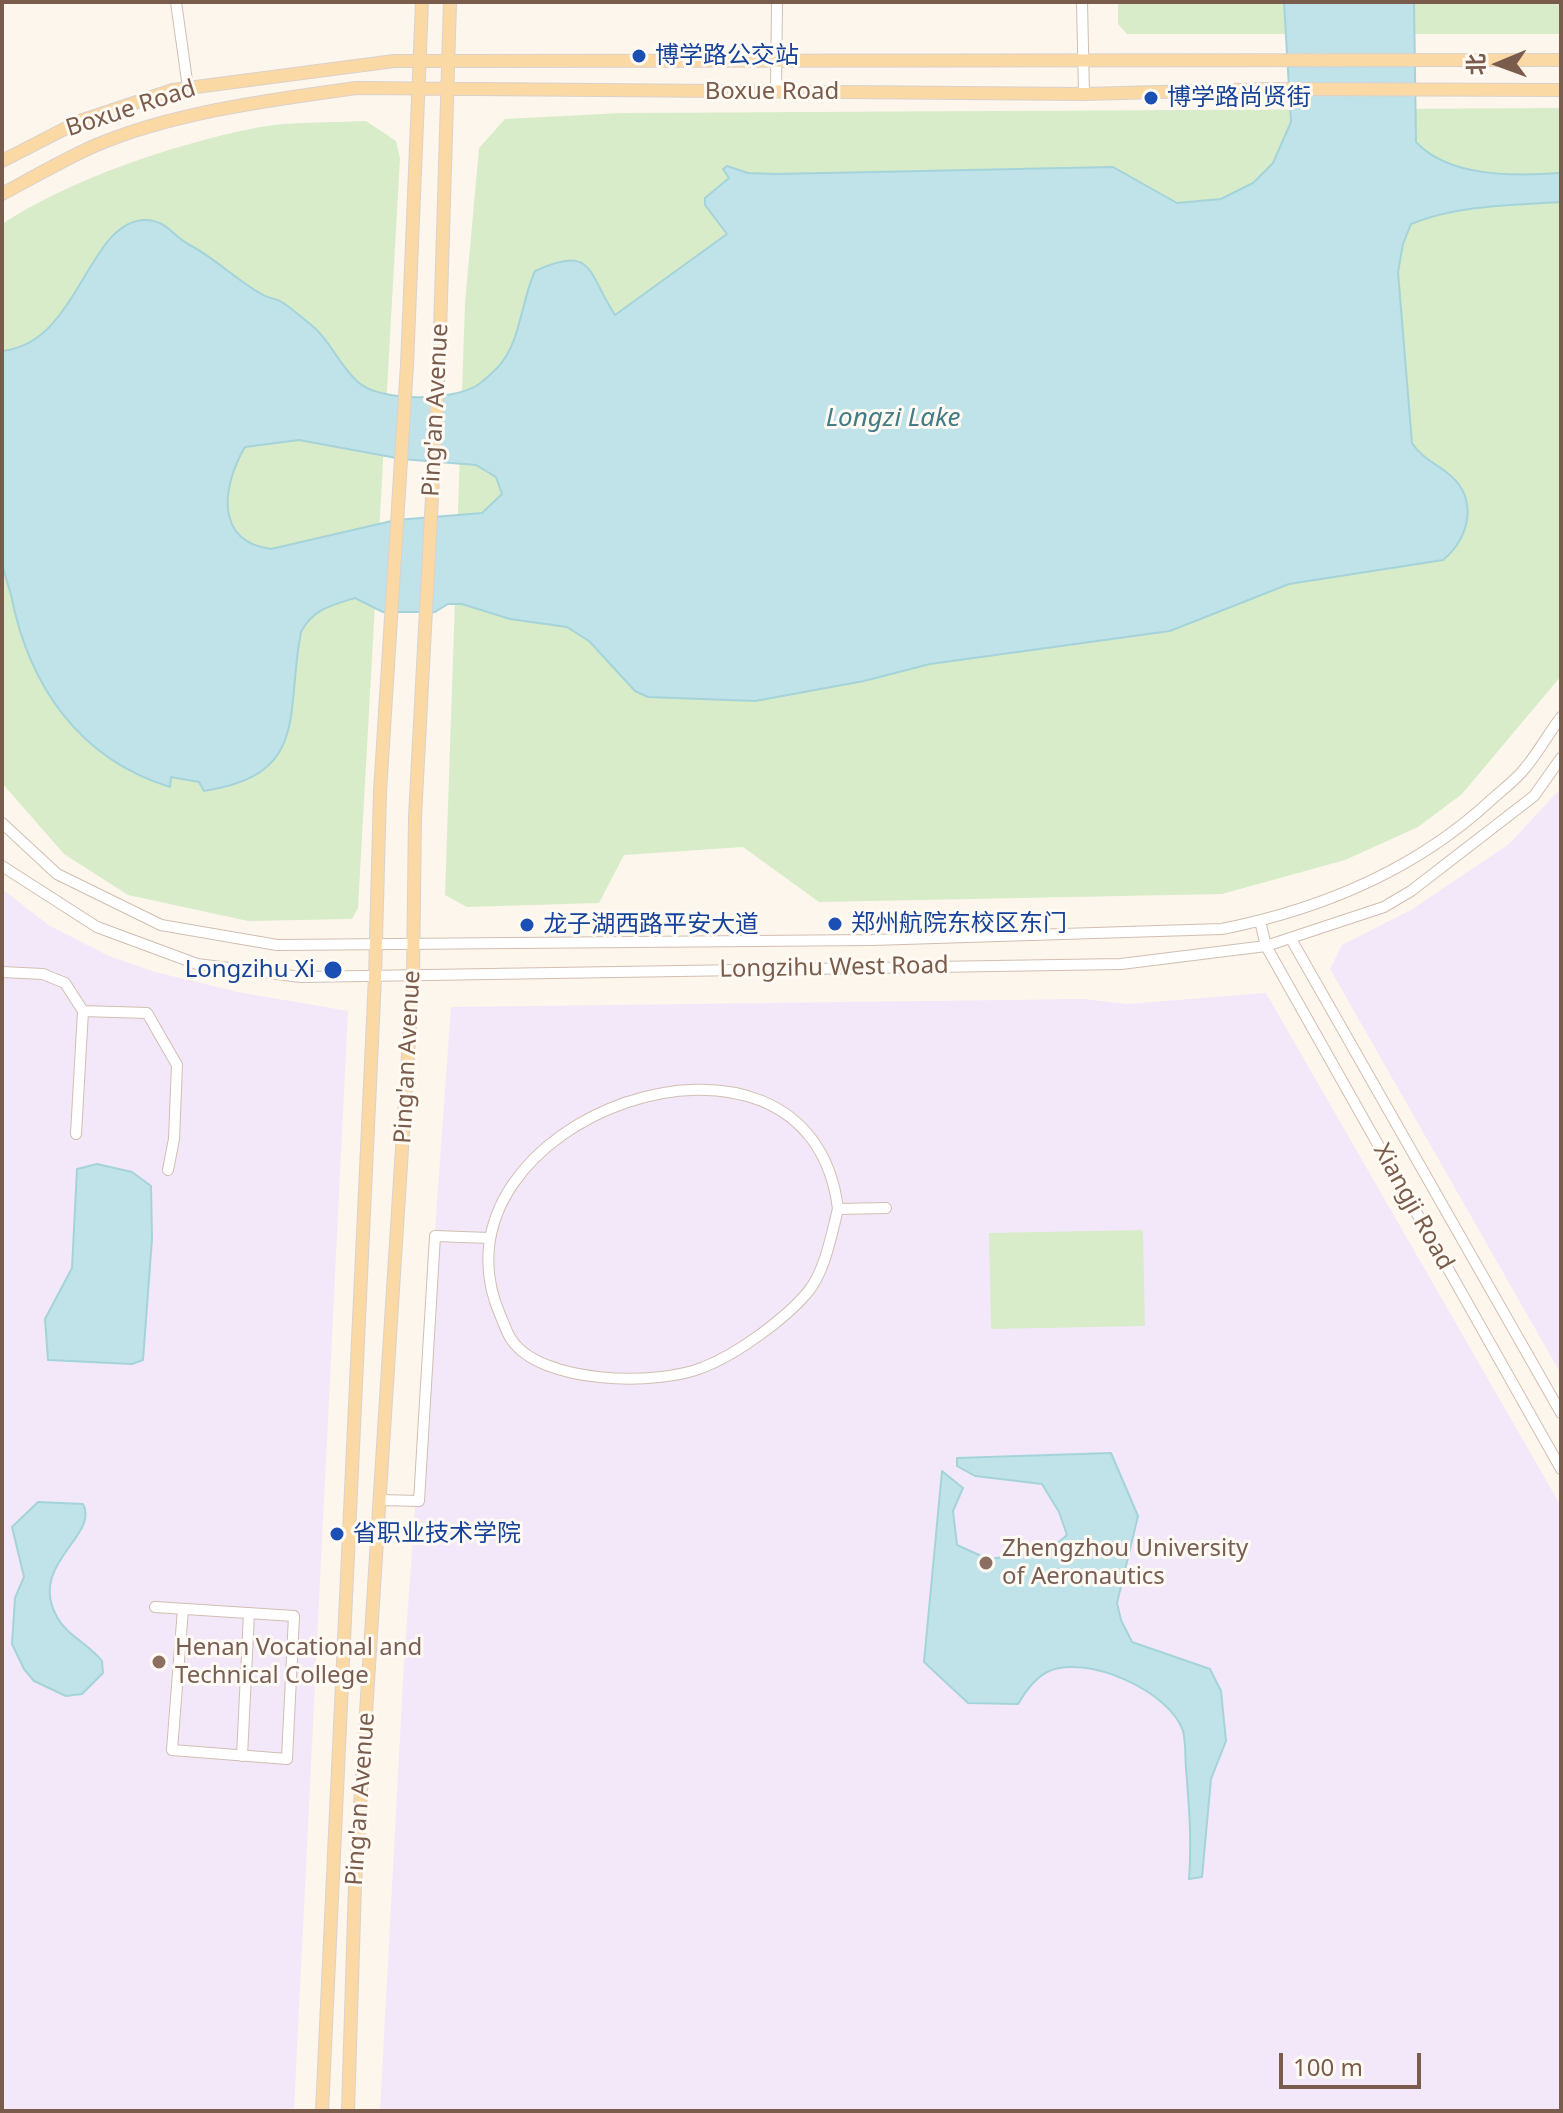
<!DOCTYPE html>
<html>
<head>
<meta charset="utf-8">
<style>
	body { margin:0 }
	#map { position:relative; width:1563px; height:2113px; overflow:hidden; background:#fdf6ec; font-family:"Noto Sans","Noto Sans SC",sans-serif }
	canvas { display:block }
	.frame { position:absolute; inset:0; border:4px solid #7a5c4d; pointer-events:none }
	.north { position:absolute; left:1459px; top:24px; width:80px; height:80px; -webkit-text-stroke:6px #fffaf3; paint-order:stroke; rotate:269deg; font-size:22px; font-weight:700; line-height:32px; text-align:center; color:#7a5c4d }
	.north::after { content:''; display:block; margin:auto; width:28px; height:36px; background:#7a5c4d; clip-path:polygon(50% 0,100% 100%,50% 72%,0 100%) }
	.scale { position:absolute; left:1279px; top:2053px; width:142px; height:36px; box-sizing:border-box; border:4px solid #7a5c4d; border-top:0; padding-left:10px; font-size:24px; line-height:28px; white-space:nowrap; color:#7a5c4d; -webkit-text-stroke:6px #fffaf3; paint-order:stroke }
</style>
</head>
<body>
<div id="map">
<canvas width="1563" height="2113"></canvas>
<div class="frame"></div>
<div class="north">北</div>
<div class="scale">100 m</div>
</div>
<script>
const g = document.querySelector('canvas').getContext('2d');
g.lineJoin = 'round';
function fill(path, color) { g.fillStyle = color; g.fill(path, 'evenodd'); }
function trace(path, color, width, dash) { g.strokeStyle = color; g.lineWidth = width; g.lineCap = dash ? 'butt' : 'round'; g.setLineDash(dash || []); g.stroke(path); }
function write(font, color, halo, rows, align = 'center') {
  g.font = font + ' "Noto Sans","Noto Sans SC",sans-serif'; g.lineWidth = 6; g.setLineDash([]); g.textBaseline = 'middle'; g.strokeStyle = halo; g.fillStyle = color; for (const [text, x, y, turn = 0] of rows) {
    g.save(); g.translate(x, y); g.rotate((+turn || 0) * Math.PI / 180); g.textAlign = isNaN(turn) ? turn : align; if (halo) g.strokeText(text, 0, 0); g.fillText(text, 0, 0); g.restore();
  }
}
const education = new Path2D(`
	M1561,788v586l-231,-405 12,-24 69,-35 98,-66z
	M2,889l48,37 59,30 46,16 83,20 110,19 -54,1100h-292z
	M1266,993l295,513v605h-1181l24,-449 47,-655 632,-8 44,5z`);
const green = new Path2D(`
	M1118,2h443v32h-434l-9,-10z
	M1561,108v568l-99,118 -44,33 -73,33 -123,34 -403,8 -76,-55 -119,8 -25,48 -132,4 -22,-12 20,-592 14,-155 26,-29 116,-6z
	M366,121l30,20 4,17 -42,750 -6,11 -104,2 -120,-26 -64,-41 -62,-71v-559c71,-46 170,-79 253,-96 35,-7 75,-5 111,-7z
	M1143,1230l2,96 -154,3 -2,-96z`);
const water = new Path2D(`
	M1284,2h130l2,140c33,36 100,34 145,31v29c-50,3 -103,3 -150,22l-8,20 -5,28 14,171c9,14 21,19 34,29 33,24 25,65 -3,88l-154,24 -119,47 -240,33 -66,17 -109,20 -107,-4 -13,-6 -46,-50 -22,-14 -57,-8 -48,-15h-14l-13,8h-52l-28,-14c-23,7 -42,11 -54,34 -16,80 10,143 -97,159l-5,-9 -28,-5 -1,10c-91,-28 -141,-101 -159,-192 -3,-11 -8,-24 -9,-35 -2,-69 0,-140 0,-209 79,-8 85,-134 146,-131 20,2 25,16 40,24 27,14 48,36 75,51 5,3 11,3 17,6 9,5 20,15 29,22 21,16 30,43 50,60 23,19 91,18 117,3 7,-4 17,-14 23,-20 22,-25 22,-65 36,-95 59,-27 52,1 80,44l112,-81 -22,-29v-7l24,-20 -6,-9 4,-3 21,7 28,1 337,-7 64,36 44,-4 32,-16 20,-20 18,-41zM299,440l103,19 74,6 20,12 6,17 -20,19 -86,7 -125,29c-58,-8 -48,-65 -26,-102z
	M97,1164l35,8 19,14 1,53 -9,121 -11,4 -84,-4 -3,-41 27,-51 5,-99z
	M1111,1453l27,63 -21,87 4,17 11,22 78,27 11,22 5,50 -15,38 -9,98 -13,2c3,-38 0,-73 -3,-111 -1,-11 0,-26 -3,-37 -13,-40 -98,-78 -136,-59 -13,7 -22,20 -29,32l-50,-1 -44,-41 18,-191 21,17 -10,23 4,34 31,14 59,-7 20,-17 -8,-23 -17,-28 -67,-8 -18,-10v-8z
	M38,1502l45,2c17,32 -56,60 -26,113 10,19 32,27 45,44l1,12 -21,21 -16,2 -32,-15 -10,-12 -12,-25 3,-46 9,-21 -12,-50z`);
const minor = new Path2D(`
	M176,2l12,86
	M1082,2l2,92
	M776,92l1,-90
	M2,823l55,51 104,51 116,20 595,-5 350,-11c100,-20 192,-58 268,-128 12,-11 26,-21 36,-34 13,-16 23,-34 35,-50
	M2,866l95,61 100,37 104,13 820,-13 145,-18 118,-39 27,-16 123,-95 27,-38
	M1260,921l6,25 295,523
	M1291,939l270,474
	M2,972l41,2 22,9 18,28 -7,123
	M83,1011l64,2 30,52 -3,74 -6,31
	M838,1209c-28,-231 -425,-89 -337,108 3,7 6,16 10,22 30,46 148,47 193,28 33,-13 80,-47 103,-74 18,-21 24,-57 31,-84l48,-1
	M380,1500l39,1 16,-265 54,2
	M155,1607l139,9 -7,143 -115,-9 11,-141
	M242,1756l7,-143`);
const major = new Path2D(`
	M2,161l78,-40 93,-31 221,-29 1167,-1
	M2,194c30,-16 61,-34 92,-48 79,-34 177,-46 262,-58l728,6 186,-5 291,1
	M322,2111l53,-1134 5,-185 27,-427 15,-363
	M348,2111l7,-226 58,-909 2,-159 24,-452 11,-363`);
const markers = [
	[639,56,8,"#1a4fb4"],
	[1151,98,8,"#1a4fb4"],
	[835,924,8,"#1a4fb4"],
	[527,925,8,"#1a4fb4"],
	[333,970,10,"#1a4fb4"],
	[337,1534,8,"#1a4fb4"],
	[986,1563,8,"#8d6e63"],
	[159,1662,8,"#8d6e63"]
];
const transitNames = [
	["博学路公交站",655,56],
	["博学路尚贤街",1167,98],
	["郑州航院东校区东门",851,924],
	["龙子湖西路平安大道",543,925],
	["Longzihu Xi",315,970,"right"],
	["省职业技术学院",353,1534]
];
const streetNames = [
	["Boxue Road",772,92],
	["Boxue Road",131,109,-18],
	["Ping'an Avenue",436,410,-87],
	["Longzihu West Road",834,968,-1],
	["Ping'an Avenue",408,1057,-87],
	["Xiangji Road",1413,1207,61],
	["Ping'an Avenue",361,1799,-86]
];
const educationNames = [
	["Zhengzhou University",1002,1549],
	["of Aeronautics",1002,1577],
	["Henan Vocational and",175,1648],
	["Technical College",175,1676]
];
const waterNames = [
	["Longzi Lake",893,419]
];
fill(education, '#f3e8fa');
fill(green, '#d8ecc9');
fill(water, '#bfe3e8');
trace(water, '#a5d3da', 2);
trace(minor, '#d1beb0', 12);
trace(major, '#dad1cd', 14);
trace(minor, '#fff', 10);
trace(major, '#fbd9a5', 12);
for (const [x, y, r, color] of markers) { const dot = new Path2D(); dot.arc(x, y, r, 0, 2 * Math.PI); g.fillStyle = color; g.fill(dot); trace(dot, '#fffaf3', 3); }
write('24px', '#164399', '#fffaf3', transitNames, 'left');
write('24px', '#7a5c4d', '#fffaf3', streetNames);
write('24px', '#785e54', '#fffaf3', educationNames, 'left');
write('italic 26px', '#437c86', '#fffaf3', waterNames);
</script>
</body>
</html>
